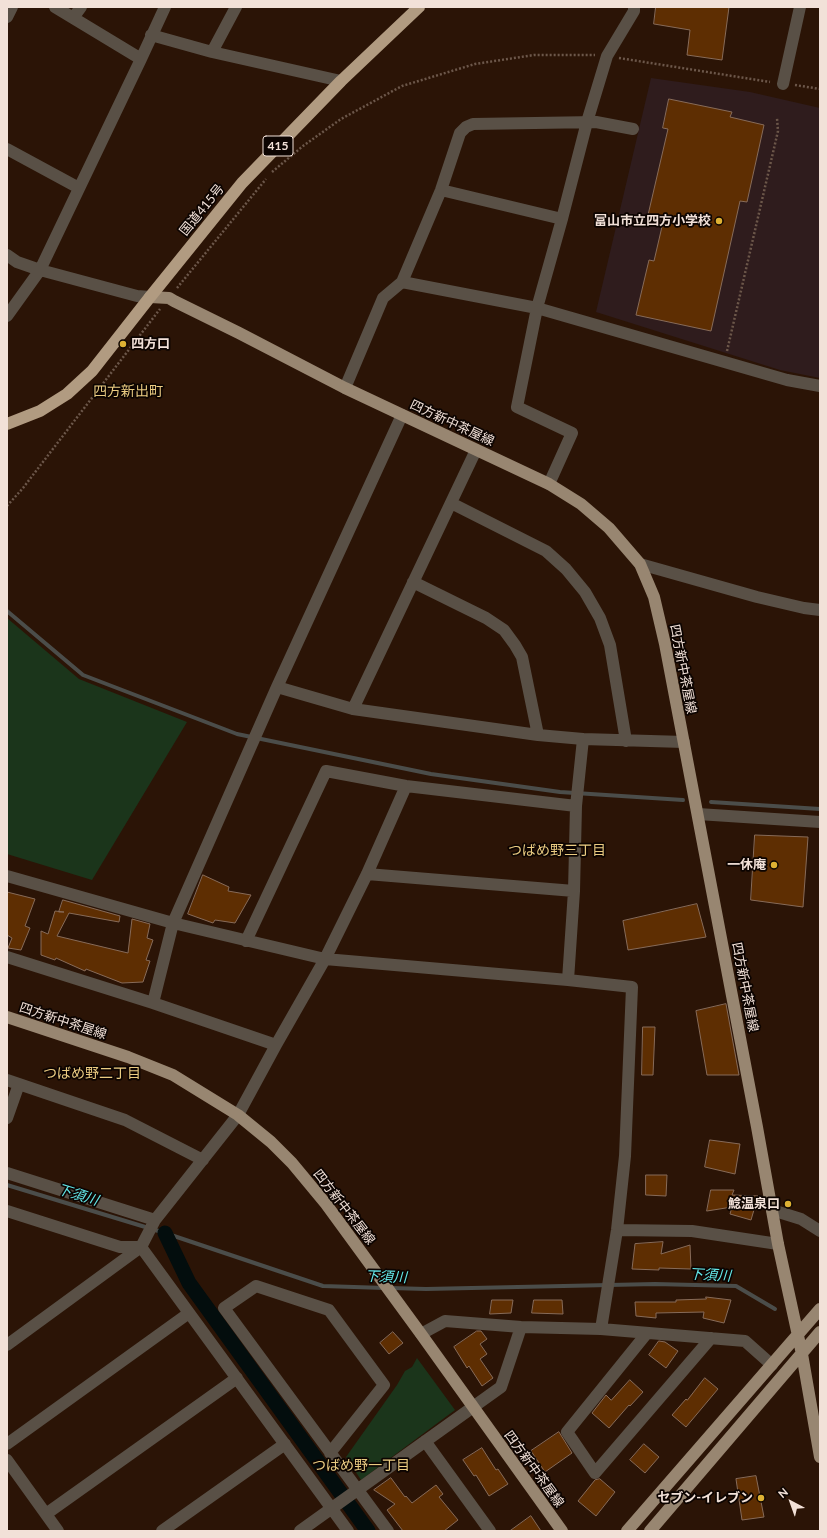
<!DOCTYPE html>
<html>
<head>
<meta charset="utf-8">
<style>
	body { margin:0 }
	#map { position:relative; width:827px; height:1538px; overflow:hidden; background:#2b1406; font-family:Lato,sans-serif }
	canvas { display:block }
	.frame { position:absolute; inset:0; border:8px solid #f2e1d8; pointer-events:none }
	.north { position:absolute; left:771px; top:1482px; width:40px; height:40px; -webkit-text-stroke:3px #0c0401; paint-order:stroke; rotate:319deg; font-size:11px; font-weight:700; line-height:16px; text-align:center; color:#f2e1d8 }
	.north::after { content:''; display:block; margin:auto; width:14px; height:18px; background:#f2e1d8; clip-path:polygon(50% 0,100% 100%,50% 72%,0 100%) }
</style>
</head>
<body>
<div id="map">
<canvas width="827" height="1538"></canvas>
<div class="frame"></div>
<div class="north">N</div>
</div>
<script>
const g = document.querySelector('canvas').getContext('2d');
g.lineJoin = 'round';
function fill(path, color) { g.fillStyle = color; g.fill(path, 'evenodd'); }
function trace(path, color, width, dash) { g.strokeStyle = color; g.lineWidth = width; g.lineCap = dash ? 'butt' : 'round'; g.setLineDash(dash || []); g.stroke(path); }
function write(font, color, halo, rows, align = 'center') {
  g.font = font + ' Lato,"Noto Sans JP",sans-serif'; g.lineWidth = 3.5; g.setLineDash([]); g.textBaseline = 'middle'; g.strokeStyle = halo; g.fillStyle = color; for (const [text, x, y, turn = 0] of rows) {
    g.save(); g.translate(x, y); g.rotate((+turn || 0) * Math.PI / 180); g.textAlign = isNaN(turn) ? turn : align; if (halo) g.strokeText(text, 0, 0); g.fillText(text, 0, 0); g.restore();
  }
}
const education = new Path2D(`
	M651,78l99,14 70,16v270l-40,-8 -184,-58z`);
const green = new Path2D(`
	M7,618l72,61 108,43 -95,158 -85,-26z
	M417,1358l38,52 -94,70 -15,-23 51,-72 8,-14 7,-4z`);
const stream = new Path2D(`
	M7,611l76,64 154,59 194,40 129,18 123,8
	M711,802l109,7
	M7,1185l158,48 158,53 62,2
	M391,1288l35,1 229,-5 81,2 39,23`);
const canal = new Path2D(`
	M165,1233l24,50 179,248`);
const building = new Path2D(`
	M656,7h73l-7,53 -35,-5 3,-25 -36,-6z
	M669,99l63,13 -2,5 34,8 -17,77 -7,-1 -29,130 -75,-16 13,-55 5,1 10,-43 -16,-3 20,-86 -5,-1z
	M755,835l53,2 -5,70 -52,-7z
	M203,875l26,12 -1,4 23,4 -16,28 -20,-3 -2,3 -25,-9z
	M7,892l28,7 -10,27 5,2 -9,22 -13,-2 4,-10 -5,-3z
	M63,900l57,16 -1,6 -50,-9 -12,23 71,17 4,-34 18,5 -3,14 6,2 -7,20 4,1 -7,21 -21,1 -36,-14 -1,2 -29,-13 -1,2 -14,-5v-24l7,3 7,-23 9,1h-5z
	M697,904l9,33 -78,13 -5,-29z
	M726,1004l13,71h-32l-11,-64z
	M643,1027h12l-2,48h-11z
	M710,1140l30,4 -5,30 -30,-7z
	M646,1175h21l-1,21 -20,-1z
	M711,1190h23l-2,5 26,1 -7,24 -21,-6 2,-7 -25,4z
	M663,1242l-2,12 29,-9 1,24 -32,-1v2l-27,-1 3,-25z
	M706,1297l25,3 -7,23 -21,-5 1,-6 -48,1v5l-20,-2 -1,-14h41v-2l30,-1z
	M492,1300h21l-2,13 -21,1z
	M534,1300h28l1,14 -31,-1z
	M477,1331h4l6,8 -7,5 7,10 -7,5 13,19 -11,8 -13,-20 -2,2 -13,-21z
	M393,1332l10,11 -14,11 -9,-11z
	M659,1341l6,1 13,9 -12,17 -17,-13z
	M705,1378l13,11 -32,38 -14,-12 14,-16 1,1z
	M630,1380l13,12 -13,14 -1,-1 -20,23 -17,-15 14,-18 5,5z
	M559,1432l13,21 -27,19 -14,-21z
	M644,1444l15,13 -14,16 -15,-13z
	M482,1448l14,22 2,-1 10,15 -19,12 -13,-21 -2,1 -11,-16z
	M756,1476l8,41 -22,3 -6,-41z
	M391,1478l14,19 1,-1 6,7 24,-18 7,9 -4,3 19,23 -14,11h-41l-16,-21 8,-6 -21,-14z
	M600,1479l15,13 -19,24 -18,-15 17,-21z
	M531,1516l10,15h-31z`);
const path = new Path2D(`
	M619,58l151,24
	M795,85l25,4
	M272,172l31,-26 38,-27 61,-33 73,-22 59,-9h61
	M177,288l89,-109
	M727,351l51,-220 -1,-13
	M7,506l16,-18 137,-179`);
const minor = new Path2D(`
	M55,7l86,52
	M7,17l5,-10
	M73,18l8,-11
	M151,35l61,17 129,29
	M212,52l24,-45
	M783,84l17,-77
	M7,149l72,39
	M441,190l121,29
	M7,255l10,7 23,8 97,26 13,1
	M402,282l135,26 250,72 33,6
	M7,316l33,-46 101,-211 24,-52
	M345,388l38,-90 19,-16 39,-92 19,-57 6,-6 7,-3 123,-2 37,7
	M549,484l23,-51 -55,-26 20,-99 25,-89 25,-97 20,-66 27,-45v-4
	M451,503l95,48 20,18 19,23 15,26 10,27 16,96
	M640,564l117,33 47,11 16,2
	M413,582l73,36 18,12 11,15 7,12 16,78
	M277,687l76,22 185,26 45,4 101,3
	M353,709l123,-259
	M698,814l122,8
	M367,874l207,17
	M7,876l166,47 152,36 243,21 64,7 -7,169 -8,74 -16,99
	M246,941l80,-170 80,15 170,20
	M7,957l146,46 123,42
	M568,980l6,-89 2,-85 7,-67
	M153,1003l20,-80 104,-236 125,-272
	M7,1080l118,40 78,40
	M7,1118l12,-34
	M7,1173l148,47
	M772,1210l29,9 19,12
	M7,1211l113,36h21
	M617,1230l75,1 86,13
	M141,1247l207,284
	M647,1333l-80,99 28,41 116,-135
	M421,1334l24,-13 76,6 80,2 144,12 27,24
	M7,1345l134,-98 14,-27 83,-105 38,-70 49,-86 42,-85 39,-88
	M425,1441l65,90
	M7,1444l182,-131
	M330,1453l54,-68 -55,-75 -73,-24 -32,22 164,223
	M7,1460l51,71
	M46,1514l191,-136
	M162,1531l123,-87
	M300,1531l201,-144 20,-60`);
const major = new Path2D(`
	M150,297l19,1 5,3 65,32 106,55 204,96 32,20 28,24 31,36 14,33 11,47 92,483 21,117 24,110 18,103
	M7,1017l121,40 45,18 65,40 33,27 21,21 34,41 95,130 141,197
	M627,1531l193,-222
	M650,1531l170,-199`);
const highway = new Path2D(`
	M7,424l33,-13 27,-17 25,-23 58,-74 92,-114 99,-102 78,-74`);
const markers = [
	[719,221,4,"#deb133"],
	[123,344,4,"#deb133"],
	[774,865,4,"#deb133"],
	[788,1204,4,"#deb133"],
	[761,1498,4,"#deb133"]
];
const shields = [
	[278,146,30]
];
const shieldNames = [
	["415",278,146]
];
const streetNames = [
	["国道415号",202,210,-51],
	["四方新中茶屋線",452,423,25],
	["四方新中茶屋線",683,669,79],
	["四方新中茶屋線",745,987,79],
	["四方新中茶屋線",63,1021,18],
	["四方新中茶屋線",344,1207,52],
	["四方新中茶屋線",534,1469,54]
];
const poiNames = [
	["富山市立四方小学校",711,221],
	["四方口",131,344,"left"],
	["一休庵",766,865],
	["鯰温泉口",780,1204],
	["セブン-イレブン",753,1498]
];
const neighbourhoodNames = [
	["四方新出町",128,391],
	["つばめ野三丁目",557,850],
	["つばめ野二丁目",92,1073],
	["つばめ野一丁目",361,1465]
];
const waterNames = [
	["下須川",78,1195,17],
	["下須川",710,1275,3],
	["下須川",386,1277,2]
];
fill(education, '#2f1c1d');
fill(green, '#1b351b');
trace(stream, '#4b4d4a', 4);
trace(canal, '#030d0d', 15);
fill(building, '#5e2e02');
trace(building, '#876b59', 1);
trace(path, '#6c574a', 2.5, [2, 2]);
trace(minor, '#595046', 12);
trace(major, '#988671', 12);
trace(highway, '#b19b81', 12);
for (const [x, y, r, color] of markers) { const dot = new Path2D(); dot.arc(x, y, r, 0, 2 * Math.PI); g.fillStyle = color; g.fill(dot); trace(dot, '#0c0401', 1.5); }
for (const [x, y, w] of shields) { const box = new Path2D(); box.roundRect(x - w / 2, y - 10, w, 20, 3); g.fillStyle = '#0c0401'; g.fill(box); trace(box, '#f2e1d8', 1); }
write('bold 12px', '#f2e1d8', null, shieldNames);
write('13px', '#f2e1d8', '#0c0401', streetNames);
write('bold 13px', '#f2e1d8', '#0c0401', poiNames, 'right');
write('14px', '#ebcc82', '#0c0401', neighbourhoodNames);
write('italic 14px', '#64e9ea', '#0c0401', waterNames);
</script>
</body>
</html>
